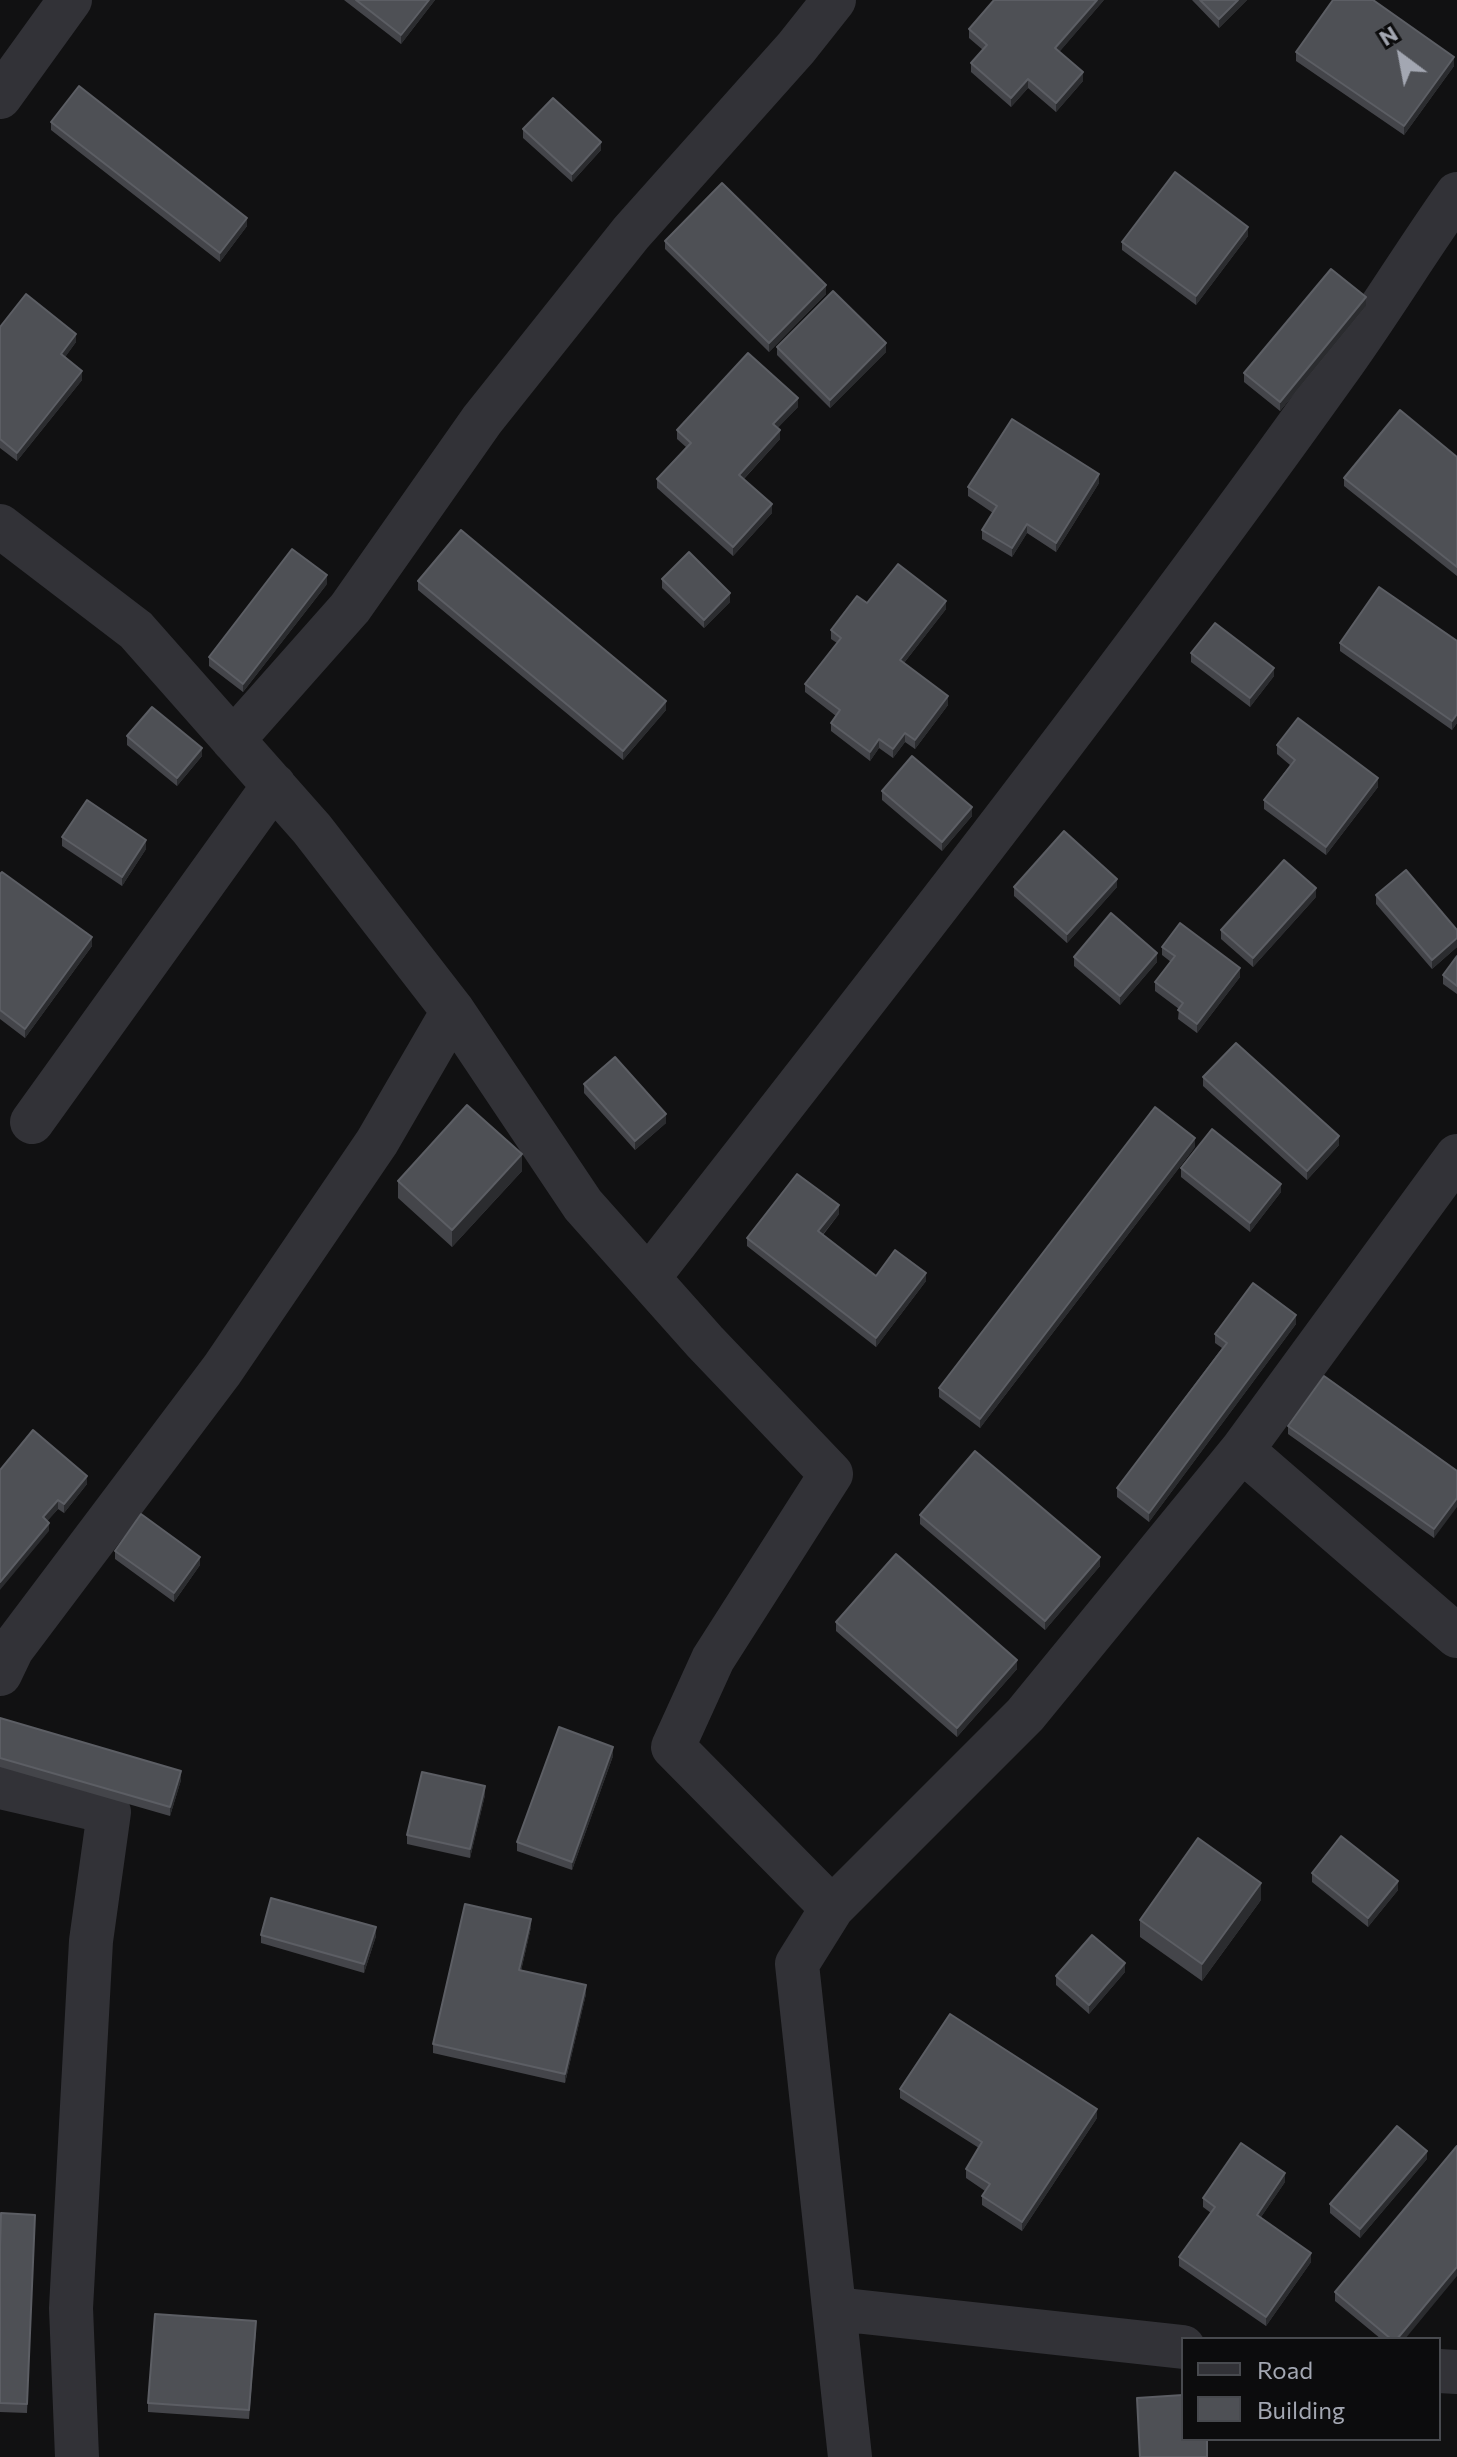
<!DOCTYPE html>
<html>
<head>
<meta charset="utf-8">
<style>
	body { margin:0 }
	#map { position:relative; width:1457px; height:2457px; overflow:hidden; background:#111112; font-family:Commissioner,sans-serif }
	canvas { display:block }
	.legend { position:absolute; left:1181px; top:2337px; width:260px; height:104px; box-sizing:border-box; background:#0c0c0d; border:2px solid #484a4f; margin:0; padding:10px 14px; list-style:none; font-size:24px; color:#a3a7b2 }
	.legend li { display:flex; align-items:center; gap:16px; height:40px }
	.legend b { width:40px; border:2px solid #484a4f }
	.north { position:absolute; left:1361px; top:16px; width:80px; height:80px; -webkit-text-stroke:6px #0c0c0d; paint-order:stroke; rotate:328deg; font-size:22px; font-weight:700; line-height:32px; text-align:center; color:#a3a7b2 }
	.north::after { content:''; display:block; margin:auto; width:28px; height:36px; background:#a3a7b2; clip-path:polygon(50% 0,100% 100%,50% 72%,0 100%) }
</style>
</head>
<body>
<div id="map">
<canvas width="1457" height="2457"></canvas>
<ul class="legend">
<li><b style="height:10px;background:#323237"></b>Road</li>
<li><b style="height:22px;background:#4e5055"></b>Building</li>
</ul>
<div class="north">N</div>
</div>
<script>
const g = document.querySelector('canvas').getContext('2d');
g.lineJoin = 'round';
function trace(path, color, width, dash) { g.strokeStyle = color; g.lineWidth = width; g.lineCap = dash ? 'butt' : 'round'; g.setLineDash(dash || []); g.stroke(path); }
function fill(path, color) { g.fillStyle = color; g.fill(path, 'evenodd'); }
const minor = new Path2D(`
	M0,97l70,-97
	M0,526l136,104 176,199 141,182 130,194 122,137 126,132 -118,185 -40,88 159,161
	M233,740l117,-132 132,-188 149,-187 165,-185 38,-48
	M32,1122l242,-337
	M648,1278c233,-298 467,-596 687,-904 43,-59 80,-121 122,-180
	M1242,1450l215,186
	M0,1674l12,-25 210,-279 155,-228 76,-131
	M0,1787l109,25 -18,129 -20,367 6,149
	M836,2309l347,38
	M1439,2371l18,1
	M850,2457l-53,-493 35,-56 193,-193 217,-265 215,-294`);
const wall = new Path2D(`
	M344,0h91l-34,44z
	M1104,0l-45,52 24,29 -27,31 -28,-24 -17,19 -40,-35v-9l12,-13 -14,-12v-9z
	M1192,0h55l-28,28z
	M1296,52l158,14 -50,69 -108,-74z
	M51,122l196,104 -27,36 -169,-132z
	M523,129l78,21 -29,32 -49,-44z
	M1248,236l-52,69 -74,-55v-8z
	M665,241l161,53 -57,58 -104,-103z
	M1366,306l-86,105 -36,-29v-9z
	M0,327l76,15 -11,15 17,23 -65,81 -17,-13z
	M777,347l109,5 -56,56 -53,-53z
	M798,407l-21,21 3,11 -36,40 28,34 -39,43 -76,-68v-9l29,-32 -9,-8v-9z
	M1457,457v119l-113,-90v-8z
	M1099,483l-43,69 -29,-19 -15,24 -30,-18v-9l11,-17 -25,-17v-9z
	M662,579l68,23 -26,26 -42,-40z
	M418,581l248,129 -43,50 -205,-170z
	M327,584l-84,108 -34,-26v-9z
	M867,603l79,6 -42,54 44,42 -33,44 -10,-7 -12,16 -14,-10 -9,13 -39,-30v-8l5,-7 -31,-24v-8l32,-41 -6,-4v-9z
	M1457,641v82l-5,7 -112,-79v-8z
	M1191,653l83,23 -24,31 -59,-45z
	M127,736l75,20 -25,30 -50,-41z
	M1277,745l101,42 -52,68 -62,-46v-9l26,-35 -13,-11z
	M882,791l90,25 -30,35 -60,-51z
	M62,837l84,12 -24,37 -60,-40z
	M0,874l92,72 -67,92 -25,-19z
	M1014,887h103l-50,56 -53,-47z
	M1376,895l81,35v17l-25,22 -56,-65z
	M1316,897l-63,70 -32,-28v-9z
	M1162,947l78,30 -43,56 -19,-14 1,-10 -24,-18v-9l16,-20 -9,-7z
	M1457,956v38l-14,-10v-9z
	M1074,957l83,5 -37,43 -46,-39z
	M1203,1077l136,68 -32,35 -104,-94z
	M584,1084l82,39 -31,27 -51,-57z
	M1195,1147l-215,281 -41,-31v-9z
	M1181,1168l100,24 -31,40 -69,-55z
	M522,1171l-70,76 -54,-49v-17z
	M839,1214l-16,21 53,41 50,5 -50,66 -129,-101v-8z
	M1296,1324l-147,198 -32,-25v-9l105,-140 -7,-5v-9z
	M1288,1426l169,45 -23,67 -146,-104z
	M0,1470l87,14 -23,29 -6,-4 -11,12 2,10z
	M920,1515l180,51 -55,64 -125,-106z
	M115,1551l85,14 -26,37 -59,-43z
	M836,1622l181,47 -60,68 -121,-106z
	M0,1718l181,62 -11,36 -170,-49z
	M613,1756l-41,114 -55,-19v-9z
	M485,1795l-15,63 -63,-14v-9z
	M1312,1873l86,17 -30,37 -56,-45z
	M1261,1900l-59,81 -62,-44v-17z
	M531,1927l-10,44 65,23 -21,89 -132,-30v-9z
	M261,1935l115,1 -12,37 -103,-30z
	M1125,1972l-36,42 -33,-29v-9z
	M900,2089l197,29 -75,113 -40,-26v-9l3,-5 -19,-13v-9l13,-21 -79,-50z
	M1427,2159l-67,79 -30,-25v-9z
	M1285,2182l-24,35 50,45 -45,64 -87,-60v-9l32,-44 -8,-6v-9z
	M35,2215l-8,198 -27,-1v-164z
	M1335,2292l70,47h-24l-46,-38z
	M256,2330l-7,89 -101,-7v-9z`);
const shadedWall = new Path2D(`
	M429,0h6l-34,44v-9z
	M1097,0h7l-49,57v-9z
	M1238,0h9l-28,28v-9z
	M1454,57v9l-50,69v-9z
	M1083,72v9l-27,31v-9z
	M1028,79v9l-17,19v-9z
	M601,142v8l-29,32v-8z
	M247,218v8l-27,36v-9z
	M1248,227v9l-52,69v-9z
	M826,285v9l-57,58v-9z
	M1366,297v9l-86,105v-9z
	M76,334v8l-15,21v-9z
	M886,343v9l-56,56v-8z
	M82,371v9l-65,81v-8z
	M798,398v9l-25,26v-9z
	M780,430v9l-41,45v-9z
	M1099,474v9l-43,69v-9z
	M772,504v9l-39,43v-9z
	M1027,524v9l-15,24v-9z
	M327,575v9l-84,108v-8z
	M730,593v9l-26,26v-8z
	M946,601v8l-46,59v-8z
	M1274,668v8l-24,31v-9z
	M948,696v9l-33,44v-9z
	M666,701v9l-43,50v-9z
	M1457,714v9l-5,7v-9z
	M905,733v9l-12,16v-9z
	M879,739v9l-9,13v-9z
	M202,748v8l-25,30v-8z
	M1378,778v9l-52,68v-8z
	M972,807v9l-30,35v-9z
	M146,840v9l-24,37v-9z
	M1117,879v8l-50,56v-9z
	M1316,888v9l-63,70v-9z
	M92,937v9l-67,92v-9z
	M1457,938v9l-25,22v-9z
	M1157,953v9l-37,43v-9z
	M1240,968v9l-43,56v-9z
	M666,1114v9l-31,27v-9z
	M1339,1136v9l-32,35v-9z
	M1195,1138v9l-215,281v-9z
	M522,1154v17l-70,76v-17z
	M1281,1184v8l-31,40v-9z
	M839,1205v9l-21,26v-9z
	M926,1273v8l-50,66v-9z
	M1296,1315v9l-147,198v-9z
	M87,1476v8l-23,29v-9z
	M1457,1498v9l-23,31v-9z
	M58,1500v9l-15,17v-9z
	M49,1523v8l-49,59v-8z
	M200,1557v8l-26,37v-9z
	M1100,1557v9l-55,64v-9z
	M1017,1660v9l-60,68v-9z
	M613,1747v9l-41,114v-8z
	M181,1771v9l-11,36v-9z
	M485,1786v9l-15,63v-9z
	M1398,1881v9l-30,37v-9z
	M1261,1883v17l-59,81v-17z
	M531,1919v8l-12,52v-9z
	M376,1927v9l-12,37v-9z
	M1125,1963v9l-36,42v-9z
	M586,1985v9l-21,89v-9z
	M1097,2109v9l-75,113v-9z
	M1427,2151v8l-67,79v-9z
	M1285,2173v9l-28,41v-8z
	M1311,2253v9l-45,64v-9z
	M1457,2267v9l-52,63h-8z`);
const building = new Path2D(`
	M356,0h73l-28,35z
	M994,0h103l-42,48 28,24 -27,31 -28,-24 -17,19 -40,-35 16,-18 -18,-16z
	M1200,0h38l-19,19z
	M1333,0h40l81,57 -50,69 -108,-74z
	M79,86l168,132 -27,35 -169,-131z
	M553,98l48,44 -29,32 -49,-45z
	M1175,172l73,55 -52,69 -74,-54z
	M722,183l104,102 -57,58 -104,-102z
	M1331,269l35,28 -86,105 -36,-29z
	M833,291l53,52 -56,57 -53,-53z
	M26,294l50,40 -15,20 21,17 -65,82 -17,-14v-112z
	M748,353l50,45 -25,26 7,6 -41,45 33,29 -39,43 -76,-68 34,-36 -14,-13z
	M1400,410l57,47v110l-113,-89z
	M1012,419l87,55 -43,69 -29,-19 -15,24 -30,-18 15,-24 -29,-19z
	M461,530l205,171 -43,50 -205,-170z
	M292,549l35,26 -84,109 -34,-27z
	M689,552l41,41 -26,27 -42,-41z
	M898,564l48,37 -46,59 48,36 -33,44 -10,-7 -12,16 -14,-10 -9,13 -39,-29 9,-13 -35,-26 36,-46 -10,-8 26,-34 10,7z
	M1379,587l78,54v73l-5,7 -112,-78z
	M1215,623l59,45 -24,30 -59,-45z
	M152,707l50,41 -25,30 -50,-42z
	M1298,718l80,60 -52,69 -62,-47 31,-40 -18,-15z
	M912,756l60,51 -30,35 -60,-51z
	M87,800l59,40 -24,37 -60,-40z
	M1064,831l53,48 -50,55 -53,-47z
	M1284,860l32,28 -63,70 -32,-28z
	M1406,870l51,60v8l-25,22 -56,-65z
	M2,872l90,65 -67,92 -25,-19v-136z
	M1111,913l46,40 -37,43 -46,-39z
	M1180,923l60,45 -43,56 -19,-14 5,-7 -28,-21 20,-26 -13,-9z
	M1457,956v30l-14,-11z
	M1236,1043l103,93 -32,35 -104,-94z
	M615,1057l51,57 -31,27 -51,-57z
	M467,1105l55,49 -70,76 -54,-49z
	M1155,1107l40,31 -215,281 -41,-31z
	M1212,1129l69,55 -31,39 -69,-55z
	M797,1174l42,31 -21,26 58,45 19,-26 31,23 -50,65 -129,-100z
	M1253,1283l43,32 -147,198 -32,-25 110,-145 -12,-9z
	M1324,1376l133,95v27l-23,31 -146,-103z
	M33,1430l54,46 -23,28 -6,-4 -15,17 6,6 -49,59v-112z
	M975,1451l125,106 -55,64 -125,-106z
	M141,1514l59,43 -26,36 -59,-42z
	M896,1554l121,106 -60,68 -121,-106z
	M0,1718l181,53 -11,36 -170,-49z
	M559,1727l54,20 -41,115 -55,-20z
	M422,1772l63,14 -15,63 -63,-14z
	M1341,1836l57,45 -30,37 -56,-45z
	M1198,1838l63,45 -59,81 -62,-44z
	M271,1898l105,29 -12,37 -103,-29z
	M465,1904l66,15 -12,51 67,15 -21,89 -132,-30z
	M1092,1935l33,28 -36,42 -33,-29z
	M950,2014l147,95 -75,113 -40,-26 8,-12 -24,-15 16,-27 -82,-53z
	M1397,2126l30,25 -67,78 -30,-25z
	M1241,2143l44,30 -28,42 54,38 -45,64 -87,-60 36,-50 -12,-9z
	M1457,2146v121l-60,72h-6l-56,-47z
	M1,2213l34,2 -8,189 -27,-1v-155z
	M155,2314l101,7 -7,89 -101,-7z
	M1183,2395v44h24v18h-67l-3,-59z`);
trace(minor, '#323237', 44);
fill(wall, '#44454a');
fill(shadedWall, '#2b2c2f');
fill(building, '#4e5055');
trace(building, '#5c5e64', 2);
</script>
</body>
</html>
